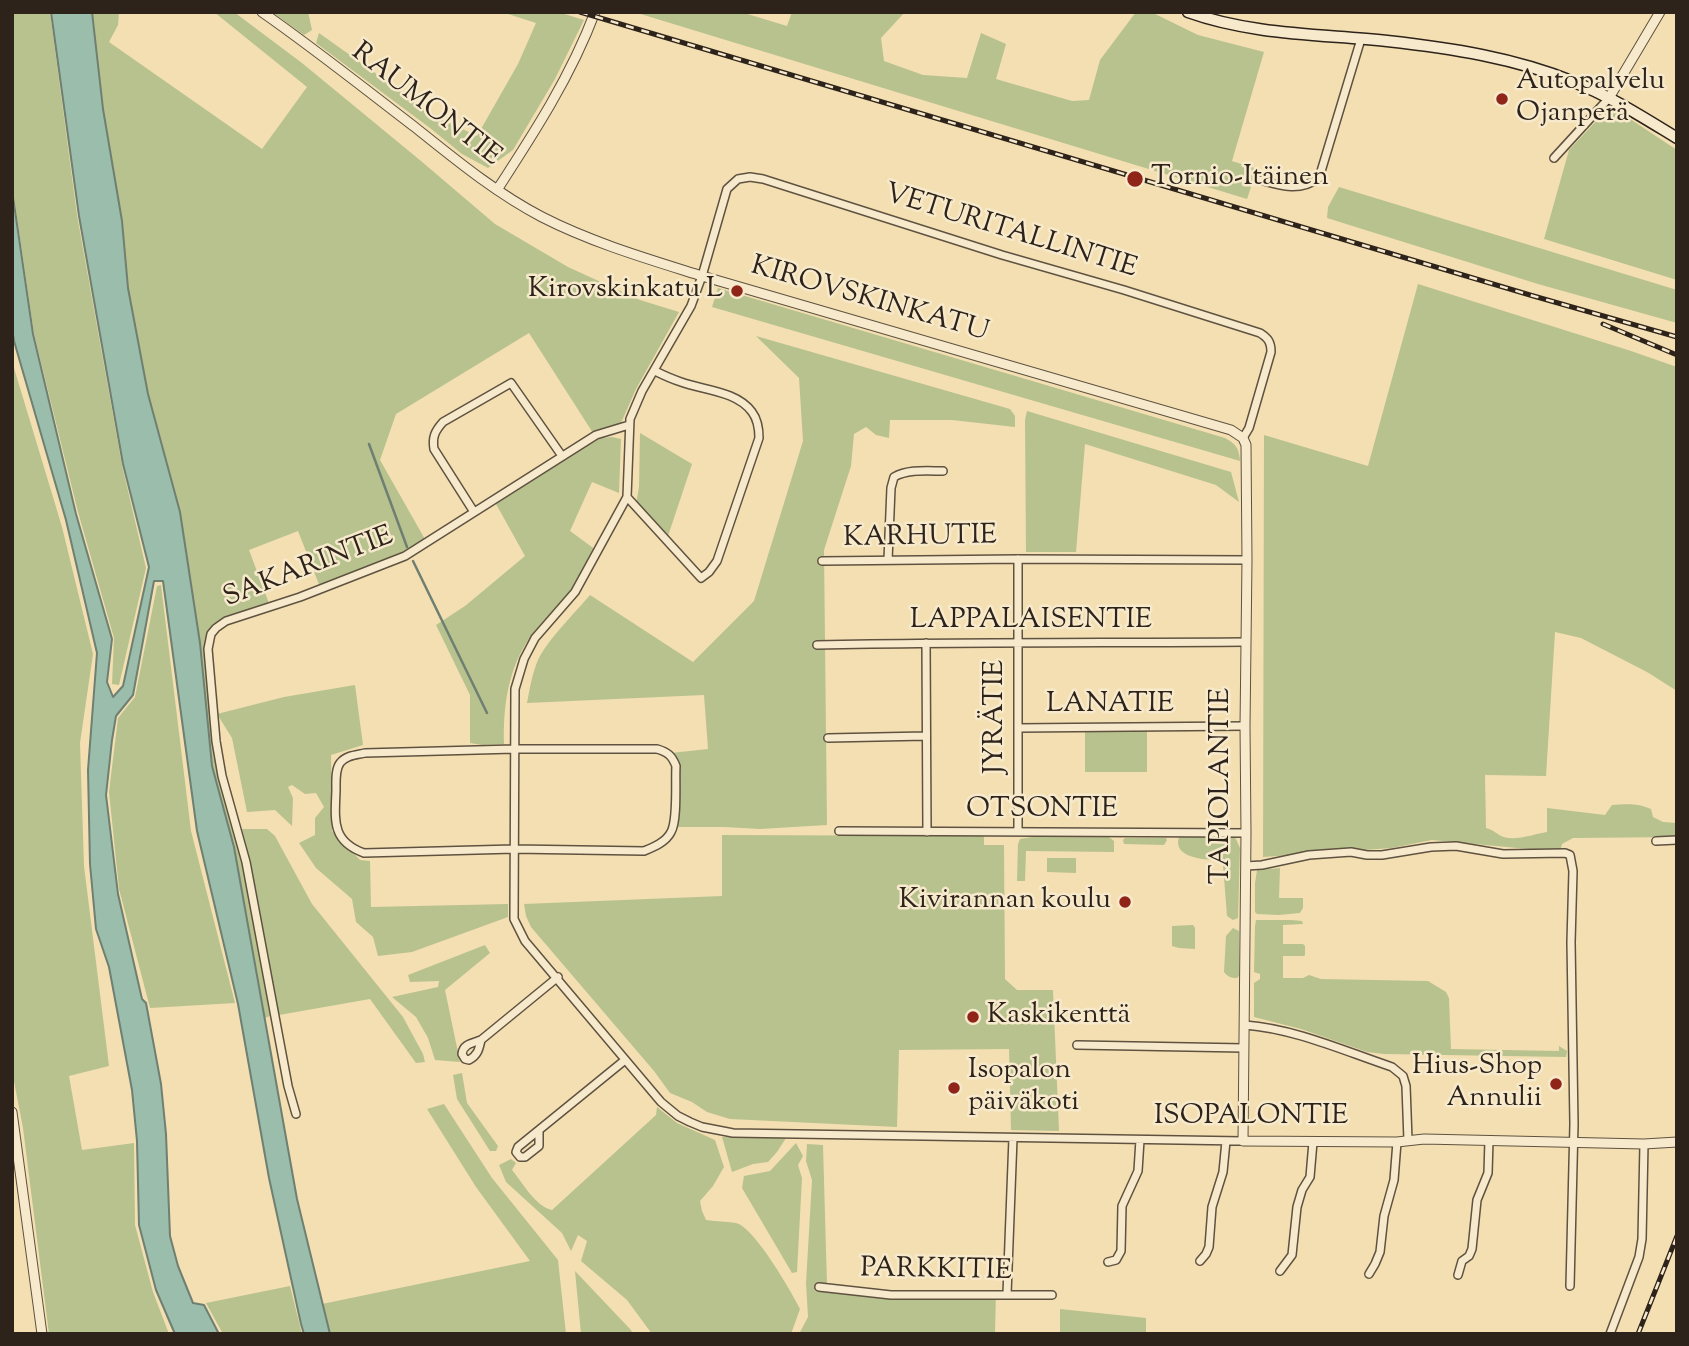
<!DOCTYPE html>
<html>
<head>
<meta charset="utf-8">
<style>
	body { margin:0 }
	#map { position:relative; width:1689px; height:1346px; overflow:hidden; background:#f3dfb1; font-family:"Sorts Mill Goudy",serif }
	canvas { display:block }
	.frame { position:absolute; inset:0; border:14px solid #2e231a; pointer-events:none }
</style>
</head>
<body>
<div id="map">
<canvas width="1689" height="1346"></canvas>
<div class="frame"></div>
</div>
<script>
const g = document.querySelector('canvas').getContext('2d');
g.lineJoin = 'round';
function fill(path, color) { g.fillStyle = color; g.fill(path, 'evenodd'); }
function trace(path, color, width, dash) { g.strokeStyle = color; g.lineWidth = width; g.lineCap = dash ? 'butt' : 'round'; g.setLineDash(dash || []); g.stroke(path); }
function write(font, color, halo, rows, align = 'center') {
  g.font = font + ' "Sorts Mill Goudy",serif'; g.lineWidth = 5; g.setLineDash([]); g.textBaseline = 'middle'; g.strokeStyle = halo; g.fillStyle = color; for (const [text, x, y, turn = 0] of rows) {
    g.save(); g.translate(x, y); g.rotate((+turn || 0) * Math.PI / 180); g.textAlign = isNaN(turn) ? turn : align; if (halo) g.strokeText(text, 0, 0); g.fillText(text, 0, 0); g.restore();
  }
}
const green = new Path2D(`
	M12,12h38l27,203 45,250 24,103 -27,117 -7,-1 2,-46 -36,-126 -44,-178 -22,-151z
	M92,12h27l-1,13 -9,17 153,107 45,-62 -93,-75h20l68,51 119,98 74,63 73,43 72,33 39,12 -43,77 -15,34v4l-8,-1 -20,7 -64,-100 -133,81 -16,46 46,81 -28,17 -78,29 -22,-56 -49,19 21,56 -46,14 -15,13 5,109 29,120 27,154 -5,2 -31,-171 -22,-81 -12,-123 -20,-131 -32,-118 -20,-106 -6,-67 -19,-112z
	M272,12h36l4,18 -8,5z
	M502,12h56l26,8 -29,59 -42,71 -25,18 -26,-14 -32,-26 -114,-85 3,-10 118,84 40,19 41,-72 18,-41z
	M634,12h107l46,14 5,-14h113l-24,26 3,23 39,14 44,3 14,-45 25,11 -10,35 76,22 17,-1 11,-40 36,-48h15l47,23 66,17 -32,109 25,8 -10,30z
	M1612,112l12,3 53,35v130l-133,-41 25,-89 30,-32 6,-4z
	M1339,187l338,103v33l-139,-39 -211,-66 1,-11z
	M1418,284l213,67 46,16v324l-30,-19 -66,-34 -26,-6 -9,144 -61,-1 1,53c7,2 10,5 15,8 13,6 33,-2 46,-4v-24l58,7 7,-10c15,-1 25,-2 39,4l2,8 10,5 14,1v14l-104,1 -11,6 -2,8 -128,-12 -40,8 -129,9 1,-422 104,31z
	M718,288l507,150c11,6 14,10 15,23l-528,-154z
	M756,336l254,73 5,7v11l-63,-7h-62l-1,18 -13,-3 -10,-8 -12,7 -3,32 -27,84 3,275 -67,4 -36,-2h-47l1,-61 -7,-13 37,-4 -4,-54 -177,8c3,-15 5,-29 11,-43 10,-21 37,-47 52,-65l103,67 61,-61 49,-160 -4,-63z
	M12,368h2l48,159 31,127 -13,89 4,123 25,200 -40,10 13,74 52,-7 1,82 18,67 16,42h-120l-26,-206 -11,-57z
	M1027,411l204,61 8,30 -23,-17 -131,-41 -9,108h-50l-1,-132z
	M640,433l52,31 -25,75 -31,-35 3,-17z
	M612,437l9,2 -2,54 -27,-11 -22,49 26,19c-8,13 -16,29 -26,41 -12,16 -27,29 -39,45 -23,32 -28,70 -27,108l-22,1 -12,-2v-48l-34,-70 29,-19 60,-50 -29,-52 75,-49 30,-17z
	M161,585l30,246 44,172 -85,5 -31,-119 -10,-97 9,-74 17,-21 22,-111z
	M355,685l8,60 -32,10 1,76 28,29 10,1 1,46 137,-3v13l-96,35 -34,4 -5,-19 -17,-15 -4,-23 -36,-31 -17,-25 16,-8v-17l9,-11 -8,-14 -11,1 -13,-9 -4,2 5,11 -1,28 -17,-16 -28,2 -15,-74 -15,-24 67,-17z
	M1147,731v41h-62v-40z
	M242,829h25l8,7 37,68 91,113 20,37 2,8 -9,1 -46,-64 -91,16 -29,-155z
	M722,835l260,1 2,1v8h20l1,134 12,11h36l6,141 -48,-1 -2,-81 -110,1 -2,77 -167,-8 -23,-7 -15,-10 -22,-9 -16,-22 -123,-144 -5,-11 -2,-12 198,-8z
	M1032,837h77l5,4v11l-88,-1 -1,30h-8l1,-37 2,-5z
	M1179,837h56l5,11 -2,70 -5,2 -6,-4 -4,-51 -6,-5c-14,0 -45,-3 -38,-23z
	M1125,838h41l1,2 -3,5 -40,-1 -1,-4z
	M1047,858h29v15l-29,-1z
	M1280,868l-1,30h24v10l-3,5 -21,2 -22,-1 -2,-2v-29l2,-13z
	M1256,920h35l11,1 1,3 -20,1v19h20l2,2v9l-1,1h-21v22h20l6,-3 12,4 107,2 18,11 3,6 2,51 108,2v-5l8,5 -1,6 -182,-3 -17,-2 -66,-23 -47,-12v-34l6,-4v-5l-6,-2 1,-46z
	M1193,925l2,3v21l-16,-1 -7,-2v-20z
	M1233,928l6,3v45l-2,2c-6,0 -9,-1 -13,-6l2,-36z
	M485,945l5,8 -45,37 15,72 -25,-2 -7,-22 -12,-21 -24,-20 46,-10 1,-6 -29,1 -2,-7z
	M462,1073l5,30 31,43 -2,5h-6l-33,-52 -4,-24z
	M444,1104l48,74 66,82 8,74h-236l-8,-30 208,-43 -54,-74 -49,-78z
	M657,1107l20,16 38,17 9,27 -11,19 -13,15 2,10 4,9c9,2 26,1 33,4 18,9 51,65 61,85l-9,25h-139l-25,-34 -46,-39 6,-20 -9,-6 -7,16 -9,-18 -56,-51 -7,-17 12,-6 5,4 -4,7c11,13 23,36 40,40l104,-95z
	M722,1137l64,1 -9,14 -9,10 -15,2 -21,8z
	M796,1143l7,13 -5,9 4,13 -5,94 -5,1 -50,-85 2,-12 26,-5z
	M807,1144l16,1 4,140 63,6h106l-1,43h-196l9,-17 -2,-34 6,-103 -6,-19z
	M575,1271l56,59 2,4h-52z
	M290,1286l12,48h-79l-17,-31z
	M1060,1309l86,9v16h-86z`);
const water = new Path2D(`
	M51,12h41l11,97 19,112 6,67 20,106 32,118 20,131 12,123 22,81 63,352 33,135h-26l-3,-10 -32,-146 -31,-174 -41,-173 -34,-250h-9l-21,114 -17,21 -4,24 -6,55 12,99 24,105 4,4 15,81 5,50 4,102 8,30 15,37 11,2 15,29h-44l-19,-44 -17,-65 -2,-84 -5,-51 -23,-123 -13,-38 -6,-65 -2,-94 9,-117 -31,-133 -52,-179 -2,-12v-139l21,144 43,180 36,125 -5,43 6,15 10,-11 26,-119 -26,-103 -44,-248z`);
const stream = new Path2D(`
	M369,444l38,103
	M413,561l74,152`);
const minor = new Path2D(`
	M1554,158l55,-60
	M1260,180c21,6 40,12 59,-2l42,-139
	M627,497l74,81 8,-6 8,-11 42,-123c0,-9 -1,-18 -7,-26 -15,-21 -49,-22 -71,-30 -9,-3 -18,-7 -26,-11
	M474,512l-40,-63c-2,-12 1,-18 9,-27l68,-39 51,73
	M1018,559v273
	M888,560l3,-72 3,-11c14,-8 33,-6 49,-6
	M822,561l196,-2 229,1
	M926,643l1,189
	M817,645c143,-3 286,-2 429,-3
	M1018,728l227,-2
	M828,738l98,-2
	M514,749h143c11,3 15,7 19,17 -1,15 2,54 -5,66 -5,10 -17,15 -27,19l-130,-2 -150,4c-33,-12 -29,-33 -28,-63 0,-8 -1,-20 4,-27 6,-8 17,-8 25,-10z
	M839,831l407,2
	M1656,841l21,-1
	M1246,866l16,-1 47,-10 42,-3 16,3h15l49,-8 25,-1 47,8 62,-1 5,2 3,16 -2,71 3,182 -4,162
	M1245,1025c51,4 99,26 147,42l11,9 3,10 2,54
	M481,1040c-2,9 -3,15 -12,20l-4,-1 -3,-5c1,-10 11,-11 19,-14l77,-63
	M1077,1045l167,3
	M296,1114l-8,-28 -42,-224 -24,-86 -6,-35 -8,-92 3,-15 5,-6 10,-7 74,-24 105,-41 191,-121 33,-10
	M539,1130v16l-14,11h-5l-4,-5 2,-5 107,-87
	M1243,1141l-510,-8 -31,-6 -12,-5 -12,-6 -17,-14 -136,-161 -11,-22 1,-230 9,-30 11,-21 40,-46 52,-95 3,-78 12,-28 49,-85 11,-30 25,-87 11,-10 12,-2 13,2 239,76 122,35 136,43c8,5 11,9 11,19l-22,76 -6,10
	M1200,1261l6,-7 3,-7 3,-40 11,-35 3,-31
	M1108,1262l8,-2 5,-9 1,-45 16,-35 2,-31
	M1280,1271l12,-16 5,-48 5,-17 8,-13 3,-35
	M1369,1274l6,-10 5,-12 4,-36 10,-36 3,-38
	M1458,1275l4,-14 7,-5 3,-7 5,-49 11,-27 1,-33
	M819,1287l72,8h161
	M1007,1294l6,-156
	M1610,1334l29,-77 3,-18 2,-95`);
const tertiary = new Path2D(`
	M262,12c53,37 103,77 154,116 40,32 80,65 126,89 51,26 106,42 160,59l529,154 12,8 3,7 1,115 -2,166 1,107 -3,308 154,1 27,-3 220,5 33,-2
	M1609,98l51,-86
	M497,190c37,-57 74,-114 98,-178
	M12,1112l30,222`);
const secondary = new Path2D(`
	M1188,12c64,23 132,22 199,29 64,7 128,17 187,41 36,14 70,36 103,56`);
const rail = new Path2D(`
	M580,12l950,283 147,42
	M1603,324l74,31
	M1638,1334l39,-98`);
const markers = [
	[1502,99,7,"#8f2418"],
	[1135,179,9,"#8f2418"],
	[737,291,7,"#8f2418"],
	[1125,902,7,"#8f2418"],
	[973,1017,7,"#8f2418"],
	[1556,1084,7,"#8f2418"],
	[954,1088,7,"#8f2418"]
];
const poiNames = [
	["Autopalvelu",1516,83],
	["Ojanperä",1516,115],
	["Tornio-Itäinen",1151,179],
	["Kirovskinkatu L",723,291,"right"],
	["Kivirannan koulu",1111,902,"right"],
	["Kaskikenttä",987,1017],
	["Hius-Shop",1542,1068,"right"],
	["Annulii",1542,1100,"right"],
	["Isopalon",968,1072],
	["päiväkoti",968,1104]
];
const streetNames = [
	["RAUMONTIE",425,106,38],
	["VETURITALLINTIE",1010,233,17],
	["KIROVSKINKATU",869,301,16],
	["KARHUTIE",920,539,-1],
	["SAKARINTIE",309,569,-21],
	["LAPPALAISENTIE",1031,622],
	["LANATIE",1110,706],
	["JYRÄTIE",997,717,-90],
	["TAPIOLANTIE",1223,786,-90],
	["OTSONTIE",1042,811],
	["ISOPALONTIE",1251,1118],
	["PARKKITIE",936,1272,1]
];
fill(green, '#b8c28e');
fill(water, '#9bbdab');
trace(water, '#6f7f71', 2);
trace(stream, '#6f7f71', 2.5);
trace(minor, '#5f5240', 10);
trace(tertiary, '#5f5240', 11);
trace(secondary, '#2e231a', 13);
trace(minor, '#f7eacc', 7);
trace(tertiary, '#f7eacc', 9);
trace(secondary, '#f7eacc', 10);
trace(rail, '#2e231a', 5);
trace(rail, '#f7eacc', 2.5, [8]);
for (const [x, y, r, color] of markers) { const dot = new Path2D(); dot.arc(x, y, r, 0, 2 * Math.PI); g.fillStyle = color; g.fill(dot); trace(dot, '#f7eacc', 2.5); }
write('28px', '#2e231a', '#f7eacc', poiNames, 'left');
write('28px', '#2e231a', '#f7eacc', streetNames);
</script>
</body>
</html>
